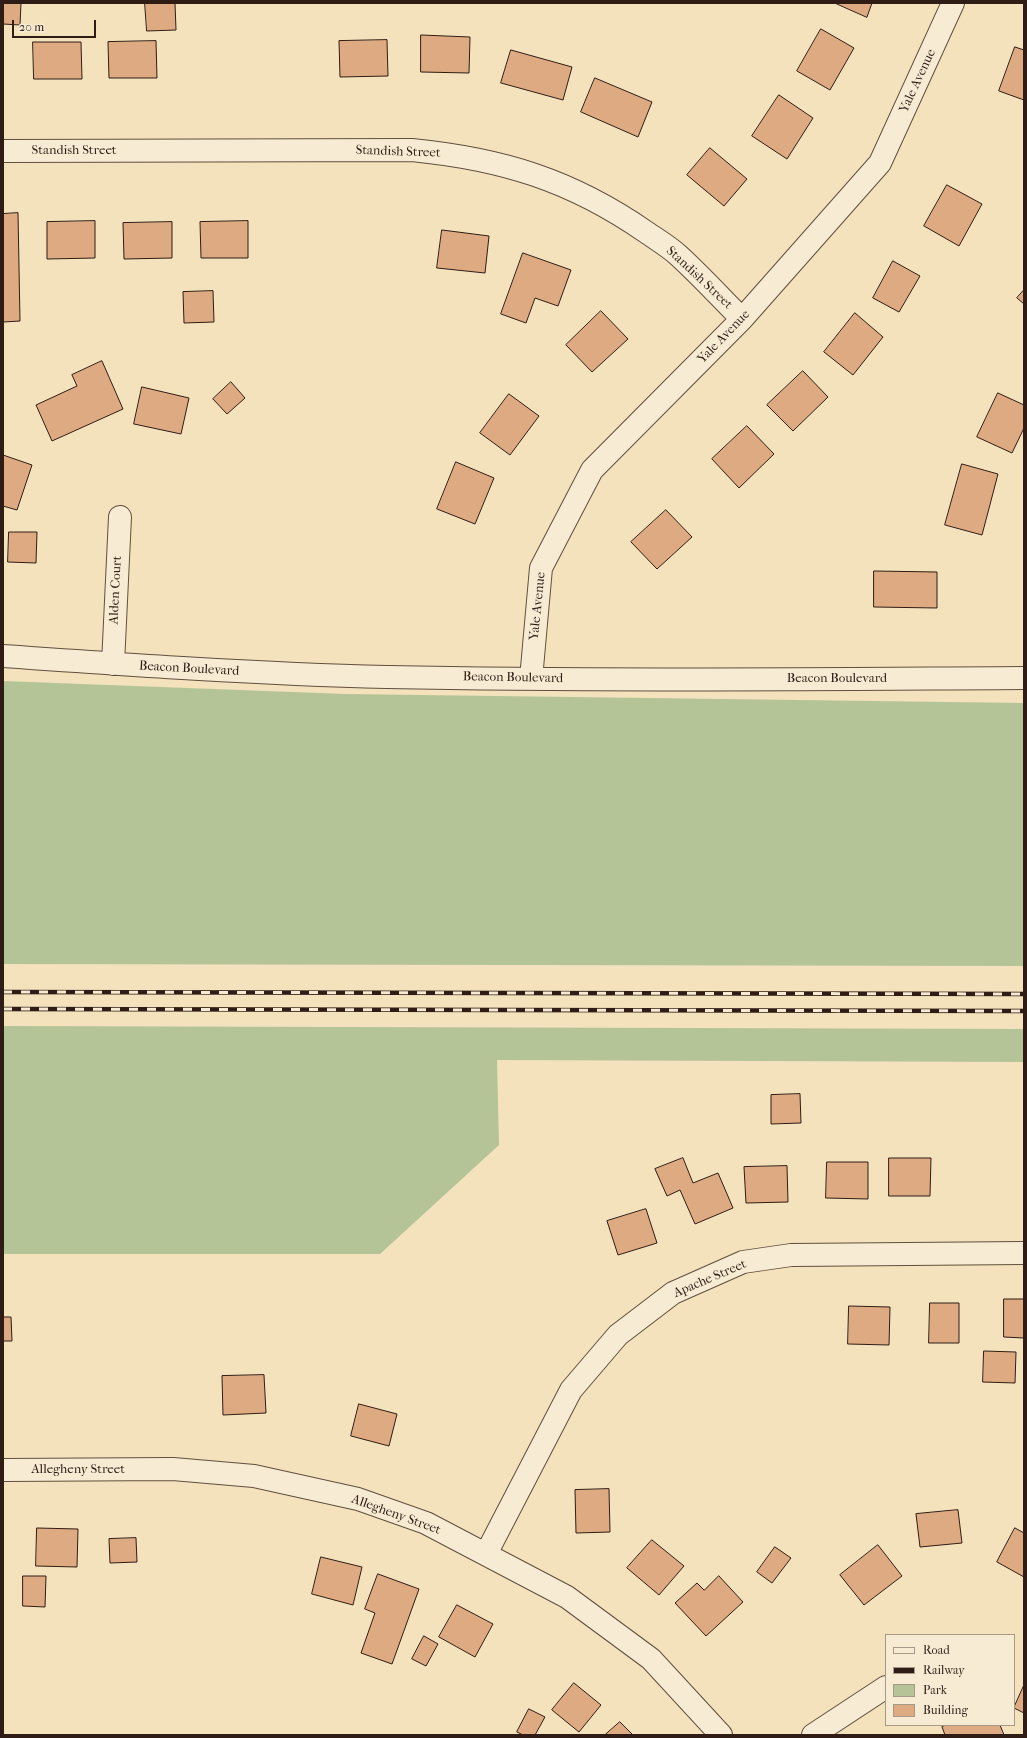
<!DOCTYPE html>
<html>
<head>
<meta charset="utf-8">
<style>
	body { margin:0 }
	#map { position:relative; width:1027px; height:1738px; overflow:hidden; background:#f3e2bc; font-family:"IM FELL French Canon",serif }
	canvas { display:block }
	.frame { position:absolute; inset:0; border:4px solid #2f1c15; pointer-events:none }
	.legend { position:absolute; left:885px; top:1634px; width:130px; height:92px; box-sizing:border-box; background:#f7ecd3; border:1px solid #a79987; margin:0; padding:5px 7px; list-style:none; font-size:12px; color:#2f1c15 }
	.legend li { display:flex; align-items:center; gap:8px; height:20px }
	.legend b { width:20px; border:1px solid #a79987 }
	.scale { position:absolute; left:12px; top:20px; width:84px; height:18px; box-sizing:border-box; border:2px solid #2f1c15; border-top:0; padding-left:5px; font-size:12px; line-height:14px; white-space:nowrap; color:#2f1c15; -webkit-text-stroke:3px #f7ecd3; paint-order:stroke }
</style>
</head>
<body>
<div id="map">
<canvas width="1027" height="1738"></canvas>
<div class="frame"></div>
<ul class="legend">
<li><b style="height:5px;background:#f7ecd3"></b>Road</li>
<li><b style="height:5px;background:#2f1c15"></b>Railway</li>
<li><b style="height:11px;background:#b4c496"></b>Park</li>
<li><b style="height:11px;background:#deaa81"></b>Building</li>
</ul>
<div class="scale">20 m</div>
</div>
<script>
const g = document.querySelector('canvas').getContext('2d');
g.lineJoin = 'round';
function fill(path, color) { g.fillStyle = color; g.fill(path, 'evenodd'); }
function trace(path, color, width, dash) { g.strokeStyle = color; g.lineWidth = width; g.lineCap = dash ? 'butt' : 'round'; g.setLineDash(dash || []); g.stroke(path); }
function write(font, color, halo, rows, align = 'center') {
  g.font = font + ' "IM FELL French Canon",serif'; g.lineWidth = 3; g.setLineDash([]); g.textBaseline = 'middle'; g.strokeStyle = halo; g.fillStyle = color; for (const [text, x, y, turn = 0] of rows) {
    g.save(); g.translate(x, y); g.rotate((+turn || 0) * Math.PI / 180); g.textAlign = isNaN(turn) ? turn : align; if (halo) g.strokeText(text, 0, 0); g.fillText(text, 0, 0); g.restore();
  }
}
const green = new Path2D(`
	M3,681l342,13 679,9v263l-1021,-2z
	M3,1026l1021,3v33l-527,-2 2,85 -119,109h-377z`);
const building = new Path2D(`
	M3,3h18l-1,22 -17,-1z
	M145,3h30l1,27 -29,1z
	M835,3h37l-5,14z
	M821,29l33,19 -24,42 -33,-19z
	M421,35l49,2 -1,36 -48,-1z
	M387,40l1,36 -48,1 -1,-36z
	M156,41l1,37h-48l-1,-36z
	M33,42h48l1,37h-48z
	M1015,47l9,3v50l-25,-9z
	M511,50l61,17 -9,33 -62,-17z
	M595,78l57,24 -14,35 -57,-25z
	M779,95l34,23 -26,41 -35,-23z
	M710,148l37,31 -23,27 -37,-31z
	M947,185l35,19 -23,42 -35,-20z
	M18,213l2,108 -17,1v-108z
	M95,221v37l-48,1v-37z
	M248,221v37h-47l-1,-36z
	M172,222v36l-48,1 -1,-36z
	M442,230l47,6 -4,37 -48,-5z
	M523,253l48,17 -13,36 -23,-8 -9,25 -25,-9z
	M893,261l27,15 -21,36 -26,-14z
	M1024,290v14l-7,-6z
	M213,291l1,31 -30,1 -1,-31z
	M601,311l27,28 -36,33 -26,-27z
	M855,313l28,24 -30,38 -29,-23z
	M102,361l21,48 -71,32 -16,-36 41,-19 -5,-11z
	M803,371l25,26 -35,34 -26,-26z
	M231,382l14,16 -18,16 -14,-15z
	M142,387l47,11 -8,36 -47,-10z
	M998,393l26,12v23l-12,25 -35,-16z
	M509,394l30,22 -29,39 -30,-22z
	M747,426l27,28 -35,34 -27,-29z
	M3,455l29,10 -15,45 -14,-4z
	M456,462l38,16 -19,46 -38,-15z
	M962,464l36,10 -16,61 -37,-10z
	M666,510l26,27 -35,32 -26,-27z
	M9,532h28l-1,31 -28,-1z
	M874,571l63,1v36l-63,-1z
	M800,1094l1,29 -30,1v-29z
	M683,1158l10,25 25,-10 15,35 -38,16 -15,-34 -13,6 -12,-27z
	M889,1158h42l-1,38h-41z
	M827,1162h41v37l-42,-1z
	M787,1166l1,36 -42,1 -2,-36z
	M646,1209l11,34 -39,12 -11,-34z
	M1004,1299h20v39l-20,-1z
	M930,1303h29v40h-30z
	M849,1306l41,1 -1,38 -41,-1z
	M3,1317h8l1,24h-9z
	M984,1351l32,1 -1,31 -32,-1z
	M264,1375l2,38 -43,2 -1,-39z
	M359,1404l38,10 -8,32 -38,-10z
	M609,1489l1,43 -34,1 -1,-43z
	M958,1510l4,33 -42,4 -4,-33z
	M37,1528l41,1 -1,38 -41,-1z
	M1015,1528l9,5v44l-27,-15z
	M136,1538l1,24 -27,1 -1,-24z
	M652,1540l32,26 -25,29 -32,-27z
	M878,1545l24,31 -38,29 -24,-30z
	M775,1547l16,11 -19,25 -15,-11z
	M321,1557l41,10 -9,38 -41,-11z
	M378,1574l41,15 -27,75 -31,-11 14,-40 -10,-4z
	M23,1576h23l-1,31 -22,-1z
	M719,1576l24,26 -37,34 -31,-33 22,-20 7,7z
	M457,1605l36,19 -18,33 -36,-20z
	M424,1636l14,8 -12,22 -14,-7z
	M574,1683l27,22 -22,27 -27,-22z
	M1024,1685v28l-10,-5z
	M529,1709l16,8 -10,18h-12l-6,-3z
	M620,1722l13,13h-28z
	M946,1725h54l4,10h-59l-3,-8z`);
const minor = new Path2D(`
	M3,151l409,-1c90,9 159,30 234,82 10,7 22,14 32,23 22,20 43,43 64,64
	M3,656c128,9 256,18 384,21 213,4 425,2 637,1
	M113,664l7,-147
	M531,679l10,-111 51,-98 150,-151 138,-156 73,-160
	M3,1470l170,-1 81,7 104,23 68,24 141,74 84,62 70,76
	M486,1554l85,-164 47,-55 55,-42 70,-31 48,-7 233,-2
	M813,1735l73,-48`);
const rail = new Path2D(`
	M3,992l1021,2
	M3,1009l1021,2`);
const streetNames = [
	["Yale Avenue",918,81,-65],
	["Standish Street",74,151],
	["Standish Street",398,152,2],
	["Standish Street",699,278,43],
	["Yale Avenue",724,337,-46],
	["Alden Court",116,590,-87],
	["Yale Avenue",538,606,-84],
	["Beacon Boulevard",189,669,3],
	["Beacon Boulevard",513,678,1],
	["Beacon Boulevard",837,679],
	["Apache Street",710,1279,-23],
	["Allegheny Street",78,1470],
	["Allegheny Street",396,1515,20]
];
fill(green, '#b4c496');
fill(building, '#deaa81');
trace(building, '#2f1c15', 1);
trace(minor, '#604e3f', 24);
trace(minor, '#f7ecd3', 22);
trace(rail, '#2f1c15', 4.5);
trace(rail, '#f7ecd3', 3, [9]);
write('13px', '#2f1c15', '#f7ecd3', streetNames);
</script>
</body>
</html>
